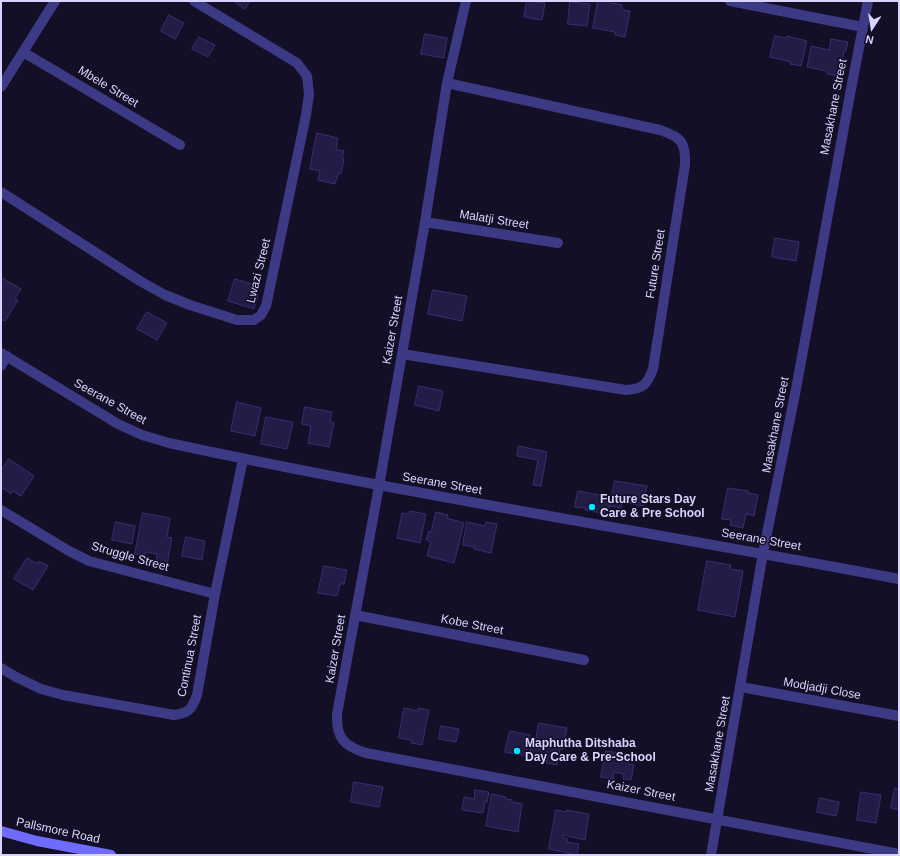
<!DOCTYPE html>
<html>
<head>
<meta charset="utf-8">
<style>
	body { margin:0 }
	#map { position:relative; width:900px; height:856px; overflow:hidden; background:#130f26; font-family:Helvetica,sans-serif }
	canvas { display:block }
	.frame { position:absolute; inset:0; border:2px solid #d9d4ff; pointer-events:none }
	.north { position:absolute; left:852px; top:8px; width:40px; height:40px; -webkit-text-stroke:3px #130f26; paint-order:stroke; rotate:192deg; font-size:11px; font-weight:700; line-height:16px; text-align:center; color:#d9d4ff }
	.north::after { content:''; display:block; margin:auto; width:14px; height:18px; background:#d9d4ff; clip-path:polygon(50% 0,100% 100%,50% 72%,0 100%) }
</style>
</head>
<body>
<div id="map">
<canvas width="900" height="856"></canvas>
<div class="frame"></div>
<div class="north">N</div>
</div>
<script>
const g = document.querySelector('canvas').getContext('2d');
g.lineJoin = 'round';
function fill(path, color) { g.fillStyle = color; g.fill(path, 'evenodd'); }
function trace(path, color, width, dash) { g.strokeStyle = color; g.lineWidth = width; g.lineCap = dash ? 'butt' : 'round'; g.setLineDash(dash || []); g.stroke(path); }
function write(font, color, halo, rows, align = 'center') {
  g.font = font + ' Helvetica,sans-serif'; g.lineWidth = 3; g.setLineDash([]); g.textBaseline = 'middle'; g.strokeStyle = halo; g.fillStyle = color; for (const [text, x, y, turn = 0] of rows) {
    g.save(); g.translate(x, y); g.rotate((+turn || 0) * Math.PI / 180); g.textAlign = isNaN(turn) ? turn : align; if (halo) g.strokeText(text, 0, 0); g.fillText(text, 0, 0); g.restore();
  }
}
const building = new Path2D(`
	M234,1h16l-5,8z
	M527,1l18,2 -3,17 -18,-3z
	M598,1h15l-1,2 10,2v5l8,1 -5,26 -10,-2v-3l-22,-4z
	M570,2l20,2 -3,22 -19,-2z
	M169,15l15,8 -9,16 -14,-8z
	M425,34l22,4 -3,20 -23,-4z
	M775,36l11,2 1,-2 20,5 -6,25 -11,-2 1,-2 -21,-5z
	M199,37l16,8 -7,12 -16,-8z
	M831,39l17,3 -2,9h-2l-5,25 -12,-2v-3l-20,-4 4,-21 18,4z
	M317,133l21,5 -2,11 8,2 -2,8h2l-3,15h-3l-3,10 -17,-4 2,-9 -10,-2z
	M775,238l24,4 -3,19 -24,-4z
	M1,277l20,12 -6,9 3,2 -13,21 -4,-2z
	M235,279l20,6 -2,8 5,2 -4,14 -26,-8z
	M433,290l34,6 -5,25 -34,-7z
	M147,312l20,11 -10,17 -20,-11z
	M419,386l24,5 -4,20 -24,-6z
	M237,402l24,6 -6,28 -24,-5z
	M305,407l27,5 -2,10 4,1 -5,24 -21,-4 3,-17 -9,-2z
	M266,417l27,5 -6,27 -26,-5z
	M519,446l28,6 -6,34 -8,-1 5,-25 -21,-4z
	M9,459l25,17 -13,20 -8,-5 -2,3 -10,-7v-16z
	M615,481l32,5 -4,20 -21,-4 -1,6 -11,-2z
	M728,488l20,3v2l10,2 -4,21 -8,-2 -3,14 -13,-3 1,-5 -9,-1z
	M578,491l33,6 -3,17 -23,-4 1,-2 -11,-1z
	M410,511l16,3 -6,29 -23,-5 5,-25 7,1z
	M436,512l12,3 -1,3 17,5 -10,40 -27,-7 4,-14 -5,-2 3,-9 2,1z
	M143,513l27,5 -3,19 5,1 -5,26 -11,-2 1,-8 -12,-2v4l-10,-2z
	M116,522l19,4 -3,18 -20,-4z
	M467,522l18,4 1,-4 11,2 -6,29 -17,-4v-2l-11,-2z
	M186,537l19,4 -3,19 -20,-4z
	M27,558l11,6 1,-3 9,5 -15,24 -19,-11z
	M707,561l24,4 -1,4 13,2 -8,46 -37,-7z
	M324,566l23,4 -3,14h-4l-3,12 -19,-3z
	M404,708l14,3v-3l11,2 -7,35 -11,-2v-3l-12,-2z
	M539,723l28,5 -4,21h-3l-3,16 -11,-2 1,-5 -18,-3 3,-14h3z
	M441,726l18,3 -3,13 -17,-3z
	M510,731l20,4 -4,21 -21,-4z
	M606,751l21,3 -1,5 3,1 -1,4 6,1 -3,15 -8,-1 1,-5 -10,-2 -1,7 -12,-2z
	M354,782l29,5 -4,20 -28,-5z
	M895,788l4,1v21l-8,-2z
	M475,790l14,2 -2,10h-2l-2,11 -21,-3 2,-13 10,2z
	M861,792l20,3 -5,28 -19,-3z
	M492,794l14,3v2l6,1v2l10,2 -4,28 -32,-6z
	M820,798l19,4 -3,14 -19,-4z
	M556,810l10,2v-2l23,4 -4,26 -22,-5v3l5,1 -1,3 12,2 -2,11 -28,-6z`);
const street = new Path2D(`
	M466,1l-19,82 -22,139 -46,264 -42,228c-1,24 7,32 29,39l533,101
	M730,1l133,26
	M23,52l157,93
	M1,87l54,-86
	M1,192l139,89 25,14 25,10 47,15h17l7,-5 5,-9 3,-14 37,-177 3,-21 -2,-18 -10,-13 -103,-62
	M425,222l133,21
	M1,353l117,71 24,11 27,8c242,52 487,90 730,136
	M402,354l224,36c17,-1 21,-5 27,-21l32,-204c1,-23 -4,-28 -25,-35l-213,-47
	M1,366l6,-10
	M1,510l68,41 20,10 126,33
	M355,615l229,45
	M1,668l15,9 25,12 22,6 111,20c15,-2 18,-6 23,-20l18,-101 28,-135
	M741,687l158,29
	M711,855l52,-302 33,-164 55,-300 17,-88`);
const secondary = new Path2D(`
	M1,831l36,10 74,14`);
const markers = [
	[592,507,4,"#00e5ff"],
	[517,751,4,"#00e5ff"]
];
const streetNames = [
	["Mbele Street",108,87,31],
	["Masakhane Street",834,107,-79],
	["Malatji Street",494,220,9],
	["Future Street",656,264,-81],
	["Lwazi Street",259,271,-76],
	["Kaizer Street",393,330,-80],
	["Seerane Street",110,402,29],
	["Masakhane Street",776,425,-79],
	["Seerane Street",442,484,10],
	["Seerane Street",761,540,10],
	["Struggle Street",130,557,16],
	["Kobe Street",472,625,11],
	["Kaizer Street",336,649,-80],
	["Continua Street",190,656,-79],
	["Modjadji Close",822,689,10],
	["Masakhane Street",718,744,-80],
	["Kaizer Street",641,791,11],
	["Pallsmore Road",58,831,12]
];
const poiNames = [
	["Future Stars Day",600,500],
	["Care & Pre School",600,514],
	["Maphutha Ditshaba",525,744],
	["Day Care & Pre-School",525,758]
];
fill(building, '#241b47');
trace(building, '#3b2d73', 1);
trace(street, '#3d3a85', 10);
trace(secondary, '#6f6bff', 10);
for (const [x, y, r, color] of markers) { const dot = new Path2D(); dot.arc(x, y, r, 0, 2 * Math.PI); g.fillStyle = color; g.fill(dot); trace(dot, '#130f26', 1.5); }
write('12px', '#d9d4ff', '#130f26', streetNames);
write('bold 12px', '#d9d4ff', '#130f26', poiNames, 'left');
</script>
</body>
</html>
